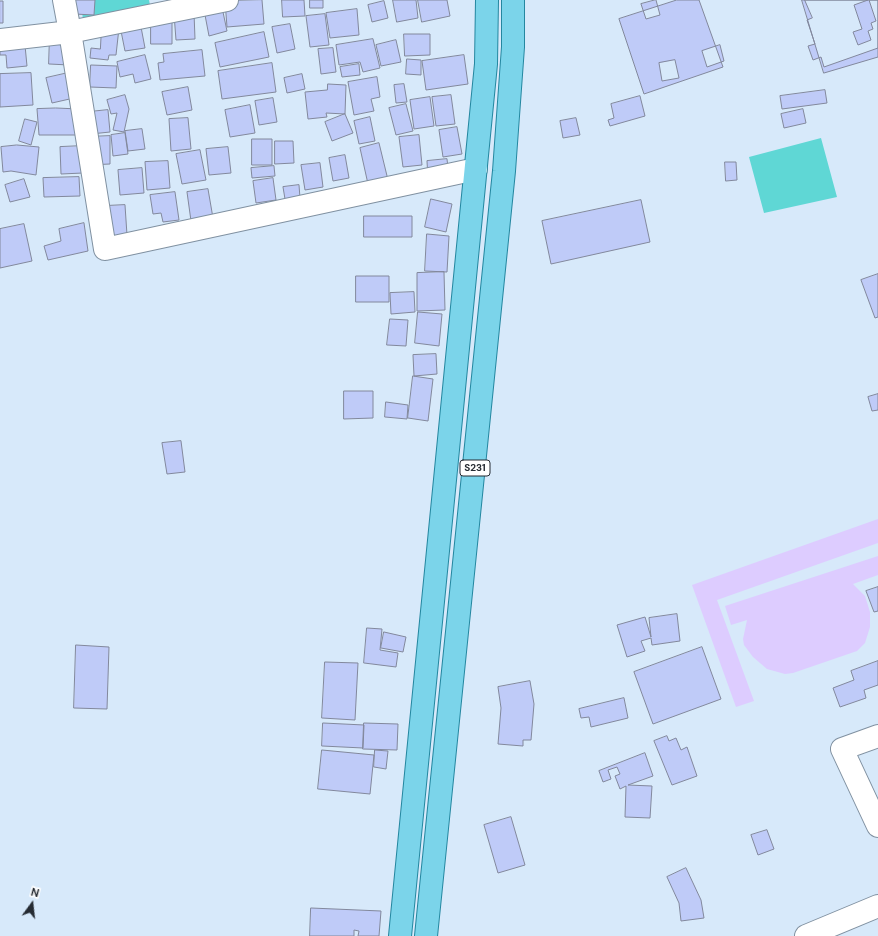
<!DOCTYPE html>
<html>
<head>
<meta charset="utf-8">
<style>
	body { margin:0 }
	#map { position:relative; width:878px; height:936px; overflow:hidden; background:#d7e9fa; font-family:"DM Sans",sans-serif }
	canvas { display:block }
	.north { position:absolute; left:12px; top:884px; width:40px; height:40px; -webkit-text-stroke:3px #fff; paint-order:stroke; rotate:15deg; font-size:11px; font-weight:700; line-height:16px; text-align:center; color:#252b32 }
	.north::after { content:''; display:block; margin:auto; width:14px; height:18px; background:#252b32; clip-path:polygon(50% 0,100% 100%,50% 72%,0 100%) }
</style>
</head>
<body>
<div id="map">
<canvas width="878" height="936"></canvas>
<div class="north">N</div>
</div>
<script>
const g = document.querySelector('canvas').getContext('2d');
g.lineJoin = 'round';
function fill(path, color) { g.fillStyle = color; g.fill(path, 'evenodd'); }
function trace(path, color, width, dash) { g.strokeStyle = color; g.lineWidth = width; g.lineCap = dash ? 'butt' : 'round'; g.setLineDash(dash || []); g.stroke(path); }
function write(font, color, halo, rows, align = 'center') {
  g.font = font + ' "DM Sans",sans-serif'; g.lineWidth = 3; g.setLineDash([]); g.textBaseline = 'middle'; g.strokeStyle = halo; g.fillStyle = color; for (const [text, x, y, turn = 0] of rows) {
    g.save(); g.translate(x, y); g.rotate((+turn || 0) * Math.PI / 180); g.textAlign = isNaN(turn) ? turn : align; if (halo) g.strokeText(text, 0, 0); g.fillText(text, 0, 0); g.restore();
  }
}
const green = new Path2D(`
	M878,519v24l-161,57 37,101 -18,6 -44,-122z
	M878,556v19l-25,9 12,12 5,16v15l-5,16 -8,8 -64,22 -8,1 -18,-5 -14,-12 -9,-12 -1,-6 4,-19 -16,5 -6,-19z`);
const water = new Path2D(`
	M81,0h68l1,5 -67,16z
	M821,138l16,59 -73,16 -15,-56z`);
const building = new Path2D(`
	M75,0h20l-1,15 -20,-1z
	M262,0l2,24 -37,3 -2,-26z
	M282,0h22l1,16 -22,1z
	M310,0h13v8h-13z
	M393,0h23l2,18 -21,4z
	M418,0h29l3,16 -28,6z
	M656,0l4,15 -14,4 -5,-15z
	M677,0h22l24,67 -79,27 -25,-75z
	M802,0h76v57l-54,16z
	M805,0h63l-14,5 8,24 -9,3 5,13 13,-5 -3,-9 5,-2 -2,-6 5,-2 -7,-21h9v48l-54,19 -3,-10 -8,3 -5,-14 7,-2 -8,-24 5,-2z
	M0,1h3v22h-3z
	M384,1l4,17 -16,4 -4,-17z
	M357,9l2,26 -29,3 -4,-25z
	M223,12l4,19 -18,5 -4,-21z
	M194,13l1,26 -19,1 -2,-26z
	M325,14l4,31 -19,2 -4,-31z
	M151,16l21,1v27h-21z
	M290,24l5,25 -18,4 -5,-26z
	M102,26l17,2 -3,27h-7l-1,5 -18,-2 1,-10 9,1z
	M141,27l4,21 -20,3 -4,-20z
	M264,32l5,25 -49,10 -5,-24z
	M50,34l20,1 -1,30 -20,-1z
	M404,34h26v21l-25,1z
	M24,35l3,31 -20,2 -1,-13h-6v-17z
	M373,39l7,29 -17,4 -3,-10 -21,3 -3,-20z
	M396,40l5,22 -20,4 -5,-21z
	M720,45l4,16 -17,6 -5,-16z
	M333,48l3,24 -15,2 -3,-25z
	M202,50l3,26 -45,4 -2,-17 6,-1 -1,-8z
	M145,55l6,24 -16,4 -2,-9 -13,3 -3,-15z
	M464,55l4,29 -42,6 -4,-29z
	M407,59l14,1v15l-15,-1z
	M675,60l4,18 -17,3 -3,-18z
	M272,63l4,29 -54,7 -4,-28z
	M359,64l1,11 -18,2 -2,-10z
	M91,65l26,1 -1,22 -26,-1z
	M31,73l2,32 -33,2v-33z
	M68,73l6,25 -22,5 -6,-25z
	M302,74l3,15 -18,4 -3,-15z
	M377,77l3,20 -9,2 3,12 -20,4 -6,-33z
	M328,84l18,1 -1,29 -19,-1 1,4 -19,2 -3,-27 22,-2z
	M404,84l3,18 -11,1 -2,-18z
	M188,87l4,23 -25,5 -5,-23z
	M825,90l2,13 -45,6 -2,-13z
	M125,95l4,14 -5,23 -11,-2 4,-17 -6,1 -4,-14z
	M451,95l4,29 -19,2 -4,-29z
	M640,96l5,20 -35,10 -2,-6 6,-2 -3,-14z
	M430,97l4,29 -20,3 -4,-29z
	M273,98l4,24 -18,3 -4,-24z
	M406,104l7,27 -17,4 -7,-27z
	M250,105l5,28 -25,4 -5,-27z
	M56,108l23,1v26h-40l-2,-26z
	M803,109l3,14 -22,5 -3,-14z
	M108,110l2,22 -19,2 -2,-22z
	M345,114l8,19 -21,8 -7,-19z
	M370,117l5,24 -16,3 -5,-23z
	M188,118l3,31 -20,2 -2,-32z
	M576,118l4,17 -17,3 -3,-17z
	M25,119l12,3 -6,23 -12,-4z
	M457,127l5,27 -19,3 -4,-27z
	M142,129l3,20 -17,2 -3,-20z
	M125,133l3,21 -15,2 -2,-21z
	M419,135l3,30 -19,2 -4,-30z
	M110,136v28l-22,1 -1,-28z
	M252,139h20v26h-20z
	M275,141h18l1,22 -19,1z
	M379,143l9,37 -20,4 -8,-36z
	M17,145l22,2 -3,28 -25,-4 -8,1 -2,-25z
	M82,146l1,27 -22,1 -1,-27z
	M228,147l3,26 -22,2 -3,-26z
	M200,150l6,30 -24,4 -6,-30z
	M345,155l4,23 -16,3 -4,-23z
	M447,159l2,18 -21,2 -1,-18z
	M168,161l2,27 -23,2 -2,-28z
	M725,162h11l1,18 -11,1z
	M320,163l3,24 -18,3 -4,-25z
	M274,166l1,10 -23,2 -1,-10z
	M142,168l2,25 -24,2 -2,-25z
	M79,177l1,19 -36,1 -1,-19z
	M273,178l3,22 -20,3 -3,-22z
	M24,179l6,18 -20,5 -5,-17z
	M299,185l1,13 -15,1 -2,-12z
	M208,189l5,29 -22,3 -4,-29z
	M175,192l4,28 -16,2 -2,-9 -8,1 -3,-19z
	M431,199l21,5 -6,28 -21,-5z
	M641,200l9,42 -99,22 -9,-43z
	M125,205l2,30 -19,1 -3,-30z
	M364,216h48v21h-48z
	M84,223l4,28 -40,9 -4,-14 17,-5 -2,-12z
	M24,224l8,37 -32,7v-39z
	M427,234l22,2 -2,36 -22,-1z
	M444,272l1,38 -28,1v-38z
	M878,274v43l-3,1 -14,-38z
	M356,276h33v26h-33z
	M414,292l1,20 -24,2 -1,-21z
	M418,312l24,2 -3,32 -24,-3z
	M390,319l18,1 -2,26 -19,-1z
	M436,354l1,20 -23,2 -1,-21z
	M413,376l20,3 -5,42 -20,-3z
	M344,391h29v27l-29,1z
	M878,394v16l-6,1 -4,-14z
	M386,402l22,3 -1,14 -22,-2z
	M181,441l4,31 -18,2 -5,-31z
	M878,587v24l-4,1 -8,-21z
	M677,614l3,27 -28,4 -1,-7 -10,3 4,10 -18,6 -10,-32 28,-8 6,20 -2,-19z
	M367,628l15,1 -2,21 18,3 -2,14 -32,-4z
	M384,632l22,5 -3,15 -22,-4z
	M76,645l33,2 -2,62 -33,-1z
	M702,647l19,52 -68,25 -19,-52z
	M878,661v24l-14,5 2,8 -26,9 -7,-19 21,-8 -3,-9z
	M325,662l33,1 -3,57 -33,-2z
	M530,681l4,23 -3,36h-8v6l-25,-2 3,-36 -3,-21z
	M624,698l4,20 -37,9 -2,-10 -8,1 -2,-9z
	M323,723l41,2 -1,23 -41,-2z
	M364,723l34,1 -1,26 -34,-1z
	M667,736l2,5 7,-3 5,12 6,-3 10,29 -25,9 -18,-44z
	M322,750l52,5 -4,39 -52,-5z
	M375,750l13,1 -2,18 -12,-2z
	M645,753l8,23 -25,9 24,1 -2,32 -25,-1 1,-31 -6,3 -5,-13 5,-2 -3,-7 -9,3 3,9 -8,3 -4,-11z
	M511,817l14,48 -27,8 -14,-48z
	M767,830l7,19 -16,6 -7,-20z
	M686,868l15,32 3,18 -23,3 -2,-18 -12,-26z
	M311,908l70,3 -2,25h-21l1,-5 -5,-1v6h-44z`);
const minor = new Path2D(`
	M64,0l6,32 157,-32
	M0,40l70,-8 35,217 371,-80
	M878,736l-36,13 36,77
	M806,936l72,-30`);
const major = new Path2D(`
	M400,936l86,-872 1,-64
	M426,936l78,-765 9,-124v-47`);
const shields = [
	[475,468,30]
];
const shieldNames = [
	["S231",475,468]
];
fill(green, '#dcf');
fill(water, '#5fd7d5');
fill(building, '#bfcbf8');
trace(building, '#82889c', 1);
trace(minor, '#8091a1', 24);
trace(major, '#2487a0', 24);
trace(minor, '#fff', 22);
trace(major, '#7bd4ea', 22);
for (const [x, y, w] of shields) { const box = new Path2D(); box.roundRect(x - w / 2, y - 8, w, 16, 3); g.fillStyle = '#fff'; g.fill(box); trace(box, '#252b32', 1); }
write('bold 10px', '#252b32', null, shieldNames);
</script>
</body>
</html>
